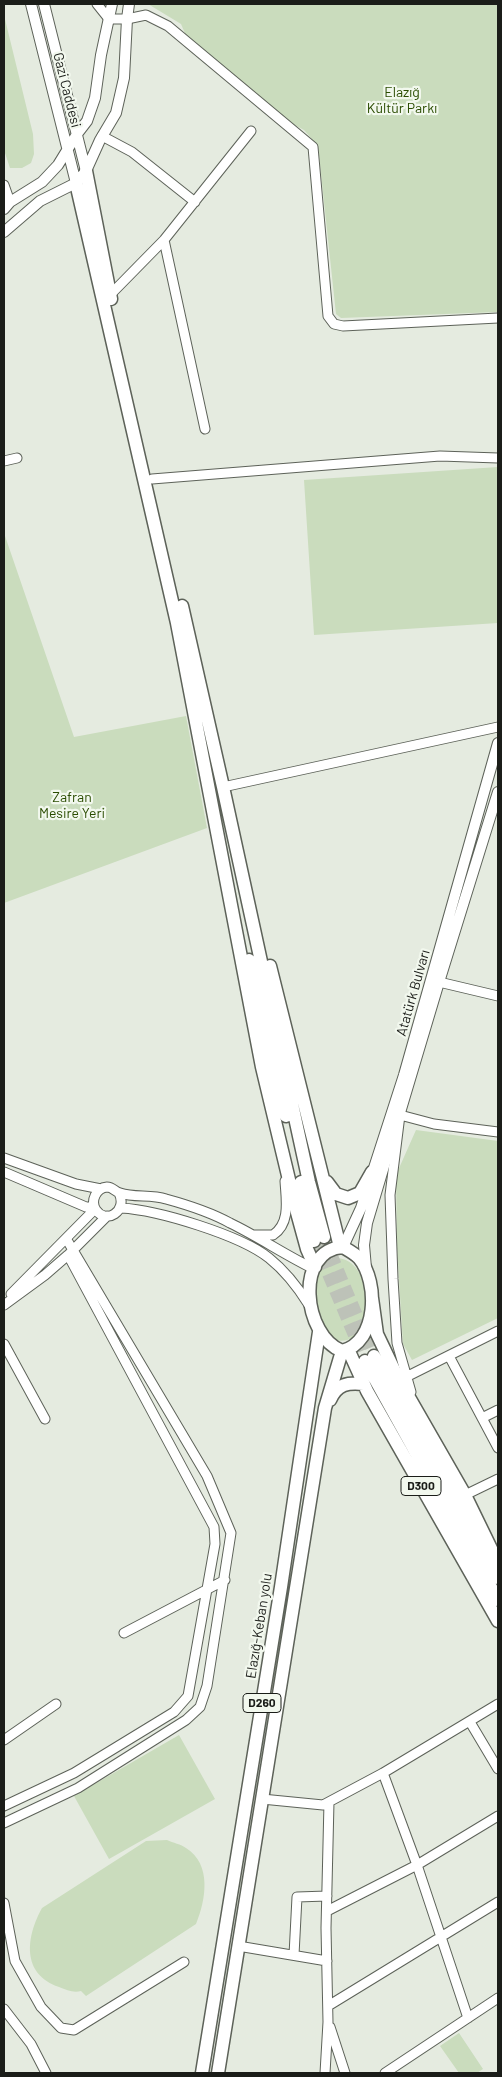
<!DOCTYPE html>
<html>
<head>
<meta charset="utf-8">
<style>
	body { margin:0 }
	#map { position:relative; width:502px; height:2077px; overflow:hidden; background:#e5ebe0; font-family:Barlow,sans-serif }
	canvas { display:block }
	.frame { position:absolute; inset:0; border:5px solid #1b1d19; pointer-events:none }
</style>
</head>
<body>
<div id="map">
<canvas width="502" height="2077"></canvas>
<div class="frame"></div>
</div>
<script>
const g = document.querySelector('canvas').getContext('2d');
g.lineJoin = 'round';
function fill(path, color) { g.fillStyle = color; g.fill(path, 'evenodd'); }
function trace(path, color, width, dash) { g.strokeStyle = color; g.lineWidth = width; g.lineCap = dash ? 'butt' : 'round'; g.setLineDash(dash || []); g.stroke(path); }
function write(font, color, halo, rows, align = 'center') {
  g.font = font + ' Barlow,sans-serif'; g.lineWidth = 4.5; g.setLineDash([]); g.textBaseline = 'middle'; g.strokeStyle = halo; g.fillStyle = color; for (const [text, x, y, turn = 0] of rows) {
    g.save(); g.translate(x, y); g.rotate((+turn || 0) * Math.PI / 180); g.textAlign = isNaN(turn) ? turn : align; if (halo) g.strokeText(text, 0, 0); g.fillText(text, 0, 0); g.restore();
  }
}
const green = new Path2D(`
	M148,4h350v308l-157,6 -5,-4 -18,-168 -14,-16 -15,-8 -102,-84 -6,-14z
	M4,15l29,119 1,20 -3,9 -9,5h-12l-6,-18z
	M498,467v156l-184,12 -10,-155z
	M4,533l70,204 112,-21 21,112 -203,75z
	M416,1130l82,11v177l-86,42 -9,-16 -6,-96 -1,-73z
	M337,1258c37,2 37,75 10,82 -33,8 -38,-52 -26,-72 4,-6 10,-8 16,-10z
	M179,1735l36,64 -106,60 -35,-63z
	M167,1840c6,3 14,4 19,8 26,16 20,52 10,76l-110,72 -5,-5c-8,2 -14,-1 -22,-4 -38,-13 -33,-50 -17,-79l104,-67z
	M459,2033l24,36 -6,4h-18l-19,-27z`);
const highwayTunnel = new Path2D(`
	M324,1237l50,119
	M314,1241l51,120`);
const minor = new Path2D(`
	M97,4l12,15h18l19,-4 22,11 145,121 15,169 6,8 9,2 155,-8
	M102,136l30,16 63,50
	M4,185l6,17
	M164,240l41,189
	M110,295l54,-55 87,-109
	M4,461l13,-3
	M152,479l288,-23 58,2
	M223,787l275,-60
	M439,982l59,14
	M4,1158l72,26 25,5
	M4,1172l82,35h8
	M119,1193c9,18 -13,32 -23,17 -6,-9 0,-22 11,-23 6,0 8,5 13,6 14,5 31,1 46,6 22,6 44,13 64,24 29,14 55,32 84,46
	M121,1208c37,2 119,27 148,50 15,12 30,31 40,47
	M253,1235h20c18,-12 13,-36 12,-54
	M70,1253l37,-37
	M11,1294l84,-85
	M4,1305l41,-30 23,-20 146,272 1,17 -27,152 -14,16 -100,61 -70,33
	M4,1344l41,75
	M449,1356l49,92
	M402,1379l96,-48
	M411,1392l-14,-49 -4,-64 -3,-84 10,-80 34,9 64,8
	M482,1418l16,-8
	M465,1495l33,-16
	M124,1633l101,-53
	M470,1722l28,47
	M4,1740l52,-36
	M383,1773l34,92 51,153
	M262,1799l61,6 60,-32 115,-69
	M4,1823l74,-35 108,-68 14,-13 7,-21 24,-153 -24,-57 -140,-236
	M4,1903l11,58 26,46 20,21 13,2 110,-68
	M327,1911l90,-46 81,-49
	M238,1946l89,15
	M294,1955l3,-58 30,-1
	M328,2006l170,-104
	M4,2009l27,35 15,29
	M330,2027l15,46
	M325,2073l3,-51 -2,-94 3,-126
	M385,2073l113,-75`);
const major = new Path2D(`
	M31,4l45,179
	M44,4l42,167
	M4,209l6,-7 32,-20 16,-17 19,-31 10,-13 8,-23 6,-43 11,-51
	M4,232l36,-31 36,-18 10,-12 14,-31 16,-27 8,-35 3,-59 2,-15
	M343,1247l18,-39 43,-133 94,-332
	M366,1268l-2,-23 3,-22 72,-241 59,-190`);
const highway = new Path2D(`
	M86,171l25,128
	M76,183l101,440 85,444 34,142 11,40 8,18
	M182,606l41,181 86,395 15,55
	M249,960l37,156
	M270,966l70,281
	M301,1182l13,59
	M327,1182l9,12 12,4 12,-5 12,-21
	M343,1247c5,3 11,6 16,11 20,24 19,84 -17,93 -39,-15 -48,-101 1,-104z
	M372,1298l5,36 22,46 66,115 33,68
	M348,1349l19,42 131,230
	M374,1356l124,222
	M365,1361l133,239
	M330,1400c7,-16 18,-18 34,-16
	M202,2073l79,-486 38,-255
	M218,2073l107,-665 17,-57`);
const shields = [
	[421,1486,40],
	[262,1703,38]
];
const shieldNames = [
	["D300",421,1486],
	["D260",262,1703]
];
const streetNames = [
	["Gazi Caddesi",67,90,76],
	["Atatürk Bulvarı",413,993,-74],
	["Elazığ-Keban yolu",259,1626,-81]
];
const parkNames = [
	["Elazığ",402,92],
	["Kültür Parkı",402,108],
	["Zafran",72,797],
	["Mesire Yeri",72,813]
];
fill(green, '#cadcbd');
trace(highwayTunnel, '#bdc2b8', 12, [12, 6]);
trace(minor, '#5d6259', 11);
trace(major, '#5d6259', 12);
trace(highway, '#5d6259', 15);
trace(minor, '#fff', 9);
trace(major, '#fff', 10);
trace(highway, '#fff', 12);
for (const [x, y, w] of shields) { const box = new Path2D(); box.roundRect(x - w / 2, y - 9.5, w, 19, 4); g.fillStyle = '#f2f8ee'; g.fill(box); trace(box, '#1b1d19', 1); }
write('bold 12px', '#1b1d19', null, shieldNames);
write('14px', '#1b1d19', '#f2f8ee', streetNames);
write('14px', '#2a4c01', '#f2f8ee', parkNames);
</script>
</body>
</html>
